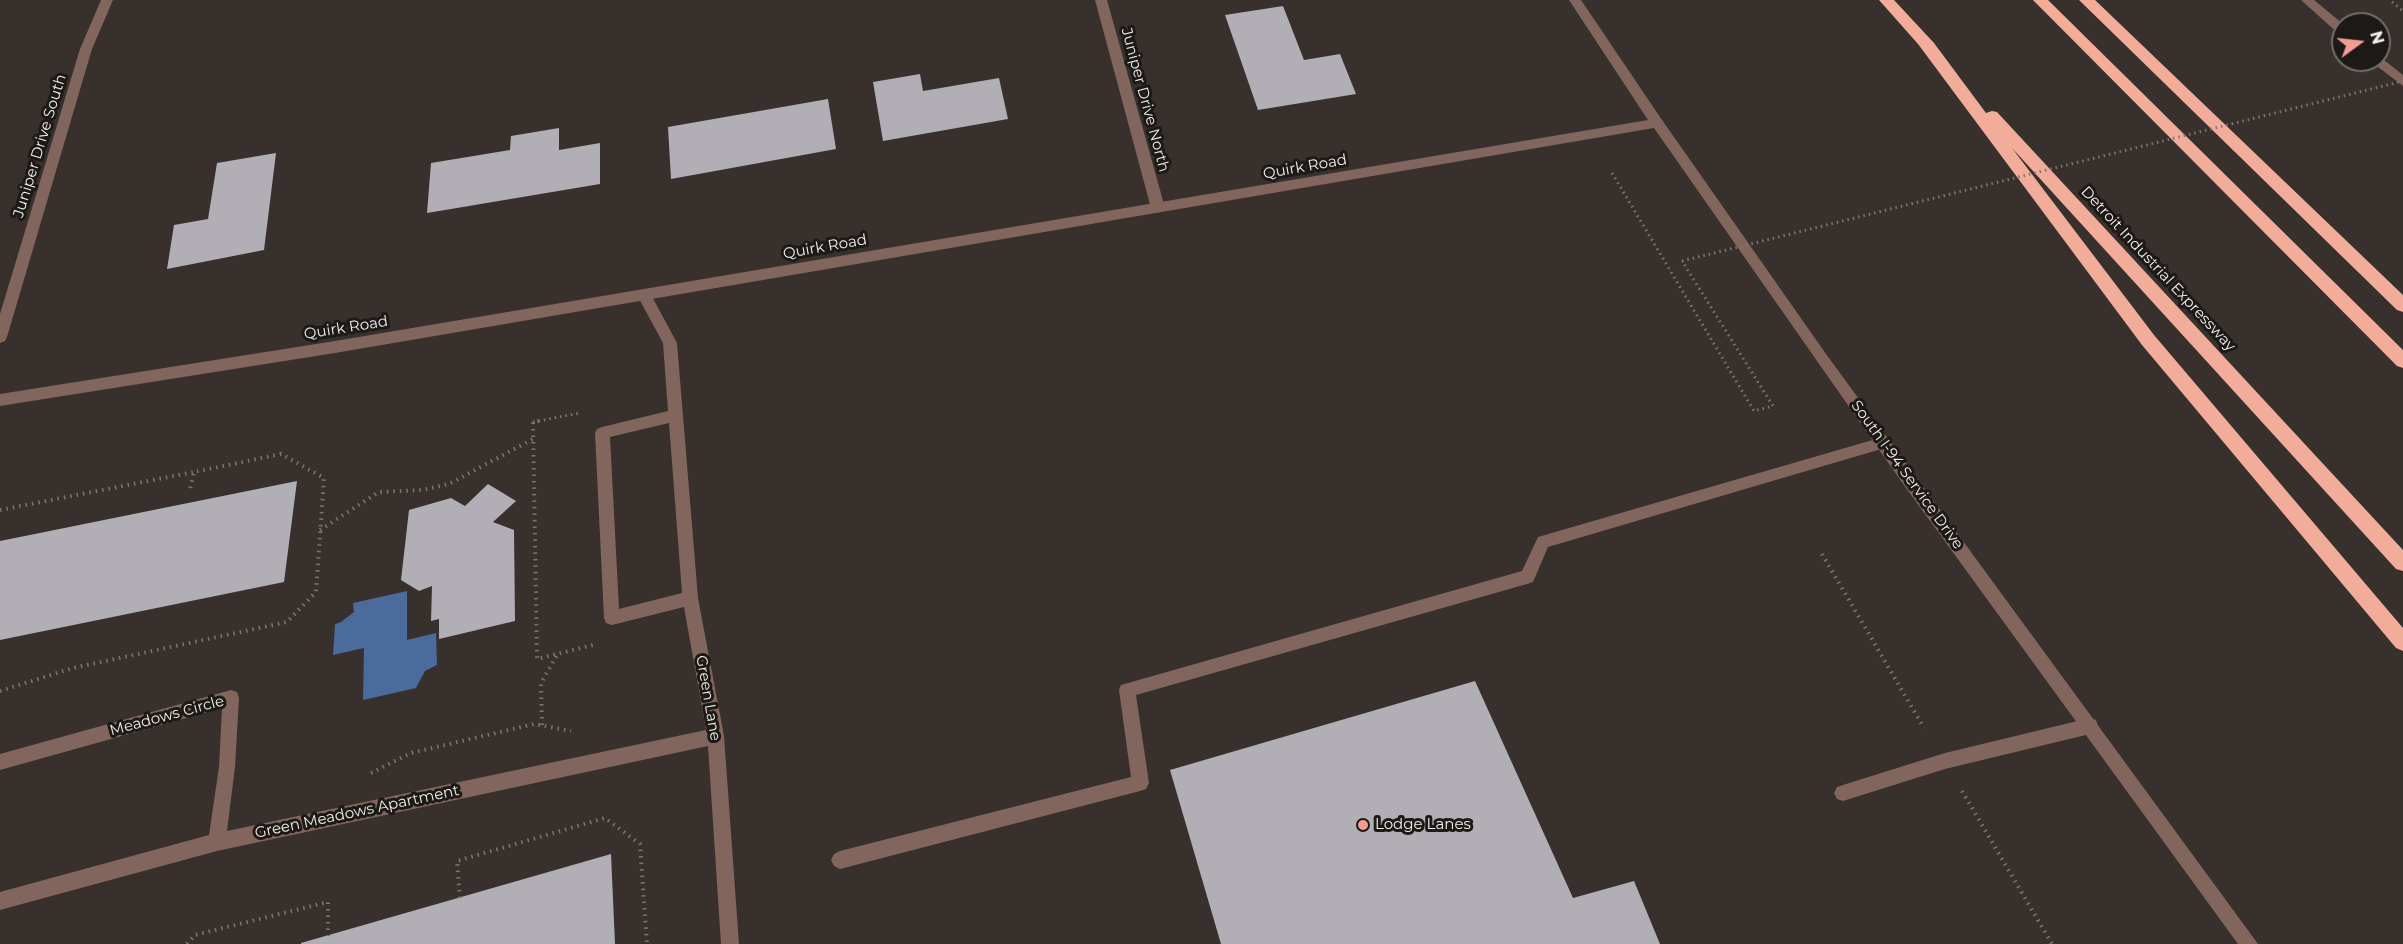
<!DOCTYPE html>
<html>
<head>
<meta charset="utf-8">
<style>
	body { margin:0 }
	#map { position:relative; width:2403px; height:944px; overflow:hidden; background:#37302d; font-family:Montserrat,sans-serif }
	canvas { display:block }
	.north { position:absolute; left:2331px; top:12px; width:60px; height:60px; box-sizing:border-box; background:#1c1917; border:2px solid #716e6b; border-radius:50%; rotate:75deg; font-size:16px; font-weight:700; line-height:24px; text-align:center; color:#f1edea }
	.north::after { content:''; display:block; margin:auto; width:21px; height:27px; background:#f59c92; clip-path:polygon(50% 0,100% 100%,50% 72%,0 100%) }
</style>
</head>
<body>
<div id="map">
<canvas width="2403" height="944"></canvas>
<div class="north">N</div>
</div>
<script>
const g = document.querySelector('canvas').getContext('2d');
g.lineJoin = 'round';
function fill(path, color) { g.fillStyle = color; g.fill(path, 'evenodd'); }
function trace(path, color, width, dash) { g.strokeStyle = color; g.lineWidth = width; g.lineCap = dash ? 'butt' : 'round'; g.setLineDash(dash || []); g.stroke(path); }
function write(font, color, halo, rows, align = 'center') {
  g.font = font + ' Montserrat,sans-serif'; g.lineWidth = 6; g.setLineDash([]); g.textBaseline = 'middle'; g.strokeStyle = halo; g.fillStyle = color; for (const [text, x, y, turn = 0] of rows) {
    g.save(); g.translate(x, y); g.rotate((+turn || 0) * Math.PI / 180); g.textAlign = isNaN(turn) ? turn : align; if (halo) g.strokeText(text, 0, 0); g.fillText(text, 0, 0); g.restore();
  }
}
const water = new Path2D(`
	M407,591v49l29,-7 1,32 -12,6 -9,17 -53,12 1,-52 -31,7 2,-31 6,-2 13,-10 -1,-9z`);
const building = new Path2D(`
	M1283,6l21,54 36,-6 16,40 -98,16 -33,-95z
	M920,74l3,17 76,-13 9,41 -125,22 -10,-59z
	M828,99l8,50 -165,30 -3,-52z
	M559,128v22l41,-7v41l-173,29 4,-50 79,-13 1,-14z
	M276,153l-12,97 -97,19 7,-44 34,-6 9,-56z
	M297,481l-13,101 -284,58v-99z
	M488,484l28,17 -23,21 21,8 1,91 -76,18v-20l-8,2 1,-35 -13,5 -18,-11 8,-70 42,-12 14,8z
	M1475,681l98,217 61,-17 26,63h-439l-51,-174z
	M611,854l4,90h-314v-1z`);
const pathFar1 = new Path2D(`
	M2392,2l11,9
	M1612,173l142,238 19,-5 -91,-145
	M533,422l47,-9`);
const path = new Path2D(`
	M539,421l-6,1 4,237 60,-15
	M0,510l194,-38
	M320,530l59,-38 43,-2 27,-6 84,-45
	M1822,554l102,174
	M0,691l73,-23 214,-46 29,-30 8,-114 -43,-24 -87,18 -4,17
	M542,725l-1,-42 16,-28
	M371,773l40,-20 123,-29 37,7
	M1962,791l90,153
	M460,898l-3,-37 148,-43 35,26 7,100
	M187,944l8,-9 133,-33v34`);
const service = new Path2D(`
	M1883,437l5,2 2,4 -2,4 -340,100 -15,35 -6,2 -391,111 13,88 -3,6 -6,2 -300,78 -6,-3 -3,-6 3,-6 6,-3 291,-74 -12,-87 2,-5 401,-114 16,-34z
	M2090,718l6,2 2,6 -2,6 -6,2 -145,35 -102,32 -6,-2 -3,-6 3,-6 6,-2 102,-32z`);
const minor = new Path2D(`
	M101,0h12l-21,49 -85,288 -2,4 -5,2v-29l80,-265z
	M1095,0h12l58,208 -7,5 -7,-5z
	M644,290l5,1 28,52 21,255 26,138 15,208h-18l-13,-198 -491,105 -217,59v-18l209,-57 10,-68 3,-59 -222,62v-16l231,-64 6,2 2,6 -4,69 -8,64 479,-101 -22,-123 -72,18 -6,-2 -2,-5 -9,-185 2,-4 5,-2 66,-16 -5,-68 -26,-48zM669,423l13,170 -63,16 -9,-172z`);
const tertiary = new Path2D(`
	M1569,0h12l79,117 166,237 432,590h-20l-337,-463 -247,-353 -1319,225 -335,53v-12l335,-53 1313,-221z
	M2301,0h13l29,24v11l-4,-1z
	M2379,56l24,19v11l-30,-23 -2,-3h8z`);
const motorway = new Path2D(`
	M1879,0h15l40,43 52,70 6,-2 5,1 406,438v21l-7,-2 -384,-421 142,187 249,293v23l-7,-3 -254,-303 -224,-301z
	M2033,0h15l355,350v18l-6,-2z
	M2079,0h16l308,295v17l-6,-2z`);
const pathBridge = new Path2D(`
	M1682,261l721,-180`);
const markers = [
	[1363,825,6,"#f59c92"]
];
const streetNames = [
	["Juniper Drive North",1145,100,75],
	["Juniper Drive South",40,146,-73],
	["Quirk Road",1305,167,-10],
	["Quirk Road",825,247,-10],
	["Detroit Industrial Expressway",2158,269,47],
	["Quirk Road",346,328,-9],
	["South I-94 Service Drive",1907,475,54],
	["Green Lane",708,698,80],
	["Meadows Circle",167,716,-15],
	["Green Meadows Apartment",357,812,-12]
];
const poiNames = [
	["Lodge Lanes",1375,825]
];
fill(water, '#4a6b9b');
fill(building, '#b1aeb6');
trace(pathFar1, '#7c7673', 3, [1.5, 4]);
trace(path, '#7c7673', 4, [1.5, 5]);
fill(service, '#82665e');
fill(minor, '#82665e');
fill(tertiary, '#82665e');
fill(motorway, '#f1ad9a');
trace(pathBridge, '#7c7673', 3, [1.5, 4]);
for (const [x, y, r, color] of markers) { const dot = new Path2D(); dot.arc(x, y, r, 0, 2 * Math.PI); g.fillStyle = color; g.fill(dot); trace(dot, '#1c1917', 2); }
write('15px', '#f1edea', '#1c1917', streetNames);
write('15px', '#f1edea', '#1c1917', poiNames, 'left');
</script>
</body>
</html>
